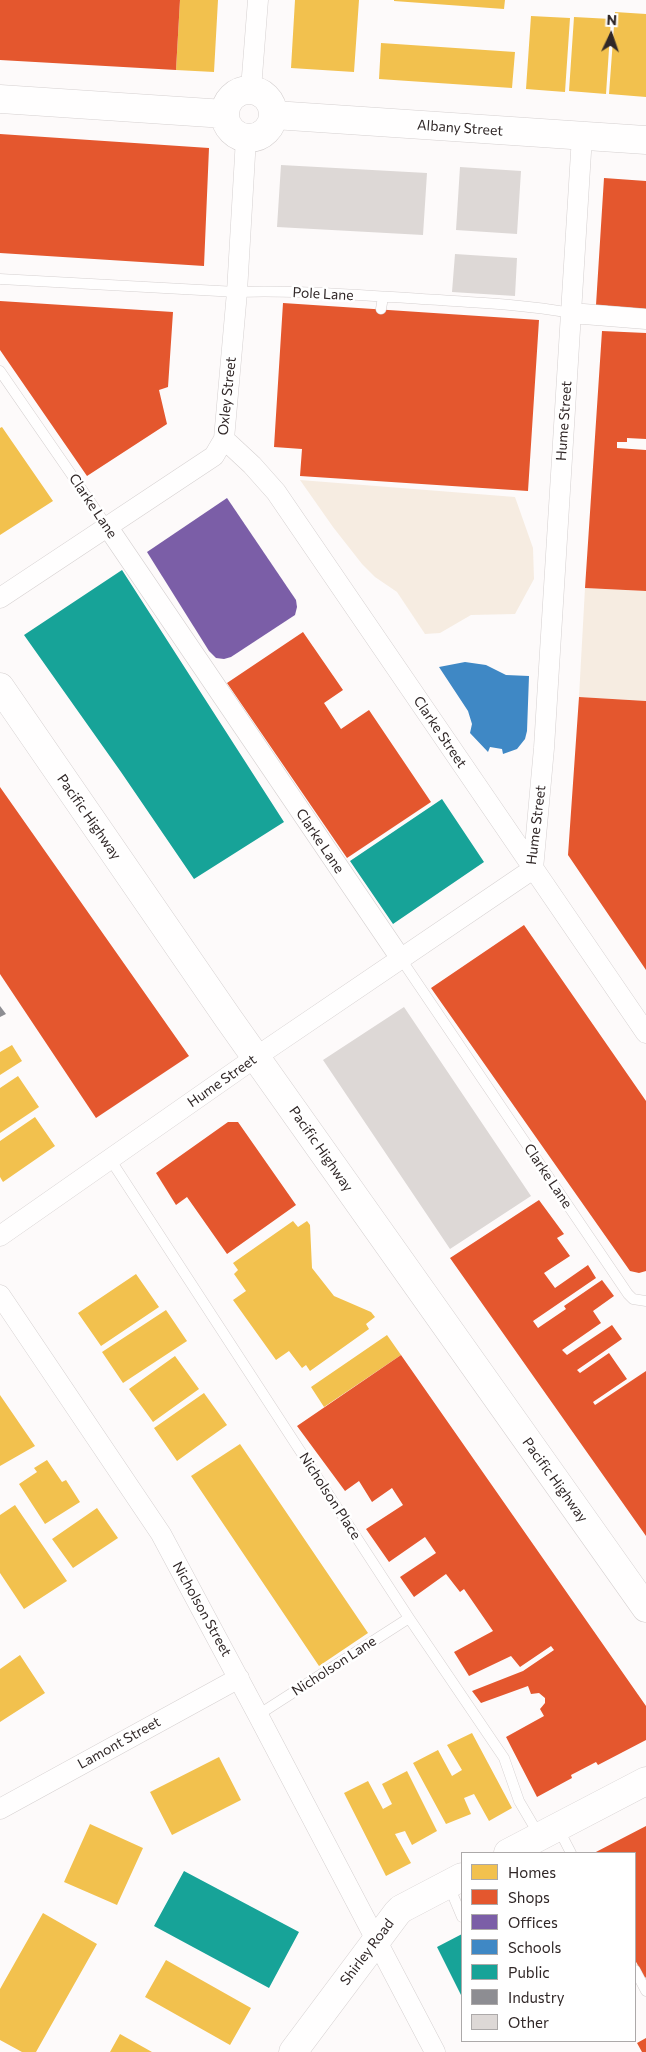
<!DOCTYPE html>
<html>
<head>
<meta charset="utf-8">
<style>
	body { margin:0 }
	#map { position:relative; width:646px; height:2052px; overflow:hidden; background:#fdfafa; font-family:Commissioner,sans-serif }
	canvas { display:block }
	.legend { position:absolute; left:461px; top:1852px; width:175px; height:190px; box-sizing:border-box; background:#fff; border:1px solid #aca9a9; margin:0; padding:6px 9px; list-style:none; font-size:15px; color:#302727 }
	.legend li { display:flex; align-items:center; gap:10px; height:25px }
	.legend b { width:25px; border:1px solid #aca9a9 }
	.north { position:absolute; left:586px; top:10px; width:50px; height:50px; -webkit-text-stroke:4px #fff; paint-order:stroke; rotate:3deg; font-size:14px; font-weight:700; line-height:20px; text-align:center; color:#302727 }
	.north::after { content:''; display:block; margin:auto; width:18px; height:22px; background:#302727; clip-path:polygon(50% 0,100% 100%,50% 72%,0 100%) }
</style>
</head>
<body>
<div id="map">
<canvas width="646" height="2052"></canvas>
<ul class="legend">
<li><b style="height:14px;background:#f2c14e"></b>Homes</li>
<li><b style="height:14px;background:#e4572e"></b>Shops</li>
<li><b style="height:14px;background:#7b5ea7"></b>Offices</li>
<li><b style="height:14px;background:#3f88c5"></b>Schools</li>
<li><b style="height:14px;background:#17a398"></b>Public</li>
<li><b style="height:14px;background:#8d8d92"></b>Industry</li>
<li><b style="height:14px;background:#ddd8d6"></b>Other</li>
</ul>
<div class="north">N</div>
</div>
<script>
const g = document.querySelector('canvas').getContext('2d');
g.lineJoin = 'round';
function fill(path, color) { g.fillStyle = color; g.fill(path, 'evenodd'); }
function trace(path, color, width, dash) { g.strokeStyle = color; g.lineWidth = width; g.lineCap = dash ? 'butt' : 'round'; g.setLineDash(dash || []); g.stroke(path); }
function write(font, color, halo, rows, align = 'center') {
  g.font = font + ' Commissioner,sans-serif'; g.lineWidth = 5; g.setLineDash([]); g.textBaseline = 'middle'; g.strokeStyle = halo; g.fillStyle = color; for (const [text, x, y, turn = 0] of rows) {
    g.save(); g.translate(x, y); g.rotate((+turn || 0) * Math.PI / 180); g.textAlign = isNaN(turn) ? turn : align; if (halo) g.strokeText(text, 0, 0); g.fillText(text, 0, 0); g.restore();
  }
}
const green = new Path2D(`
	M300,480l215,17 18,51 1,31 -19,35 -44,1 -31,18 -15,1 -28,-42 -22,-15 -13,-13 -29,-37z
	M585,588l61,3v110l-67,-4z`);
const homes = new Path2D(`
	M180,0h38l-4,72 -38,-2z
	M295,0h64l-5,72 -63,-4z
	M394,0h111l-1,9 -110,-8z
	M615,12l31,2v83l-37,-3z
	M531,16l39,2 -5,74 -39,-3z
	M574,17l37,2 -5,75 -37,-3z
	M381,43l134,9 -3,36 -133,-9z
	M2,427l51,74 -53,34v-107z
	M12,1045l10,16 -22,14v-23z
	M18,1076l21,31 -39,26v-45z
	M35,1117l20,29 -52,36 -3,-5v-36z
	M293,1221l5,6 9,-6 3,4 2,43 22,28 37,16 4,5 -9,7 3,5 -59,42 -4,-6 -4,3 -13,-17 -13,9 -43,-60 13,-9 -12,-17 4,-4 -5,-7z
	M136,1274l23,33 -58,39 -23,-33z
	M166,1310l21,31 -64,42 -21,-31z
	M387,1335l14,20 -77,52 -13,-20z
	M175,1356l24,33 -46,33 -24,-33z
	M204,1393l23,32 -50,36 -23,-33z
	M0,1395l35,51 -35,20z
	M240,1444l128,189 -49,33 -128,-190z
	M47,1460l15,22 4,-2 14,22 -35,22 -26,-40 18,-12 -3,-4z
	M15,1505l52,76 -43,28 -24,-36v-58z
	M97,1508l21,30 -45,30 -21,-29z
	M20,1655l25,38 -45,29v-53z
	M472,1733l40,75 -23,13 -15,-27 -10,4 7,16 -25,10 -33,-61 25,-13 14,26 10,-6 -15,-25z
	M219,1757l22,43 -69,35 -22,-43z
	M407,1771l30,60 -25,14 -7,-14 -10,3 16,29 -25,13 -42,-83 24,-12 15,28 9,-5 -10,-20z
	M90,1824l53,24 -26,57 -53,-23z
	M43,1913l54,31 -61,108h-14l-22,-12v-51z
	M166,1960l85,48 -21,37 -85,-48z
	M120,2034l32,18h-42z`);
const shops = new Path2D(`
	M0,0h180l-4,70 -176,-10z
	M0,134l209,14 -5,118 -204,-13z
	M604,178l42,3v128l-50,-4z
	M0,301l173,11 -5,75 -9,3 8,34 -80,52 -87,-126z
	M283,303l256,17 -11,171 -228,-15 2,-27 -28,-2z
	M602,331l44,2v106l-19,-1v4h-10v6l29,2v141l-61,-3z
	M303,632l40,58 -19,13 17,26 28,-19 62,92 -84,56 -120,-175z
	M579,697l67,4v269l-78,-115z
	M0,787l189,269 -93,62 -96,-144z
	M524,925l122,176v170l-7,2 -9,-2 -199,-283z
	M228,1122h10l58,83 -69,49 -40,-57 -11,8 -20,-32z
	M539,1200l25,34 -7,4 13,18 -26,17 11,15 33,-23 8,13 -63,43 5,7 28,-19 -2,-3 38,-26 12,16 -21,15 8,12 -39,27 5,5 45,-30 10,14 -45,31 3,3 29,-20 18,26 -34,23 2,3 51,-34v165l-196,-278z
	M401,1355l245,351v34l-48,25 -2,-3 -25,13 1,3 -35,19 -31,-60 38,-21 -4,-7 5,-6v-5l-6,-5 -8,1 -3,-8 -47,17 -9,-12 51,-20 31,-21 -3,-4 -31,21 -9,-11 -42,20 -15,-24 39,-21 -29,-42 -4,3 -14,-18 -32,23 -14,-20 36,-24 -11,-16 -36,25 -23,-33 37,-24 -11,-17 -20,14 -13,-21 -14,10 -48,-65z
	M646,1826v151l-1,1 -10,-18v-107h-41z
	M646,2038v14h-4l-5,-9z`);
const offices = new Path2D(`
	M227,498l69,102 1,7 -2,8 -64,42 -7,2 -8,-1 -7,-7 -62,-99z`);
const schools = new Path2D(`
	M465,662l21,3 20,10 23,1 -2,55 -2,8 -8,10 -14,5 -1,-5 -12,-2 -2,5 -18,-19 2,-9 -4,-13 -29,-44z`);
const public = new Path2D(`
	M122,570l162,252 -90,57 -73,-107 -97,-137z
	M442,799l42,63 -91,62 -43,-63z
	M184,1871l115,61 -30,56 -115,-62z
	M462,1934v63l-25,-50z`);
const industry = new Path2D(`
	M0,1006l6,8 -6,3z`);
const building = new Path2D(`
	M281,165l146,8 -4,62 -146,-8z
	M460,167l61,4 -4,63 -61,-4z
	M455,254l62,4 -2,38 -63,-4z
	M404,1007l127,189 -81,53 -127,-189z`);
const lane = new Path2D(`
	M0,279l237,13c57,-2 114,3 171,6 54,4 109,5 163,15
	M381,309l2,-12
	M0,371l107,155
	M401,959l227,335 5,5 13,2
	M110,1159l299,459 95,140 15,43 20,34
	M258,1715l151,-97
	M558,1828l13,25
	M449,1886l13,31
	M635,1970l11,21`);
const street = new Path2D(`
	M251,89l7,-89
	M571,313l75,6
	M224,439l28,26 24,27 370,541
	M107,526l294,433
	M0,598l214,-142 10,-17 13,-147 9,-154
	M533,869l11,-121 38,-612
	M0,1236l256,-179 277,-188
	M0,1295l161,239 97,181 177,337
	M0,1809l239,-131`);
const secondary = new Path2D(`
	M225 114a24 24 0 1 1 48 0a24 24 0 1 1-48 0Z
	M0,99l225,15
	M274,115l372,25
	M508,1853l138,-72
	M293,2052l104,-139 4,-4 61,-32`);
const primary = new Path2D(`
	M0,687l228,331 418,590`);
const streetNames = [
	["Albany Street",460,128,4],
	["Pole Lane",323,294,3],
	["Oxley Street",227,396,-84],
	["Hume Street",564,421,-86],
	["Clarke Lane",93,506,56],
	["Clarke Street",440,732,56],
	["Pacific Highway",89,817,55],
	["Hume Street",536,825,-83],
	["Clarke Lane",320,841,56],
	["Hume Street",222,1081,-35],
	["Pacific Highway",321,1149,55],
	["Clarke Lane",548,1176,56],
	["Pacific Highway",555,1480,54],
	["Nicholson Place",330,1496,57],
	["Nicholson Street",202,1609,61],
	["Nicholson Lane",334,1666,-33],
	["Lamont Street",119,1743,-29],
	["Shirley Road",367,1952,-53]
];
fill(green, '#f6ece1');
fill(homes, '#f2c14e');
fill(shops, '#e4572e');
fill(offices, '#7b5ea7');
fill(schools, '#3f88c5');
fill(public, '#17a398');
fill(industry, '#8d8d92');
fill(building, '#ddd8d6');
trace(lane, '#d5d0d0', 11);
trace(street, '#d5d0d0', 21);
trace(secondary, '#d5d0d0', 29);
trace(primary, '#d5d0d0', 29);
trace(lane, '#fffefe', 10);
trace(street, '#fffefe', 20);
trace(secondary, '#fffefe', 28);
trace(primary, '#fffefe', 28);
write('14px', '#302727', '#fff', streetNames);
</script>
</body>
</html>
